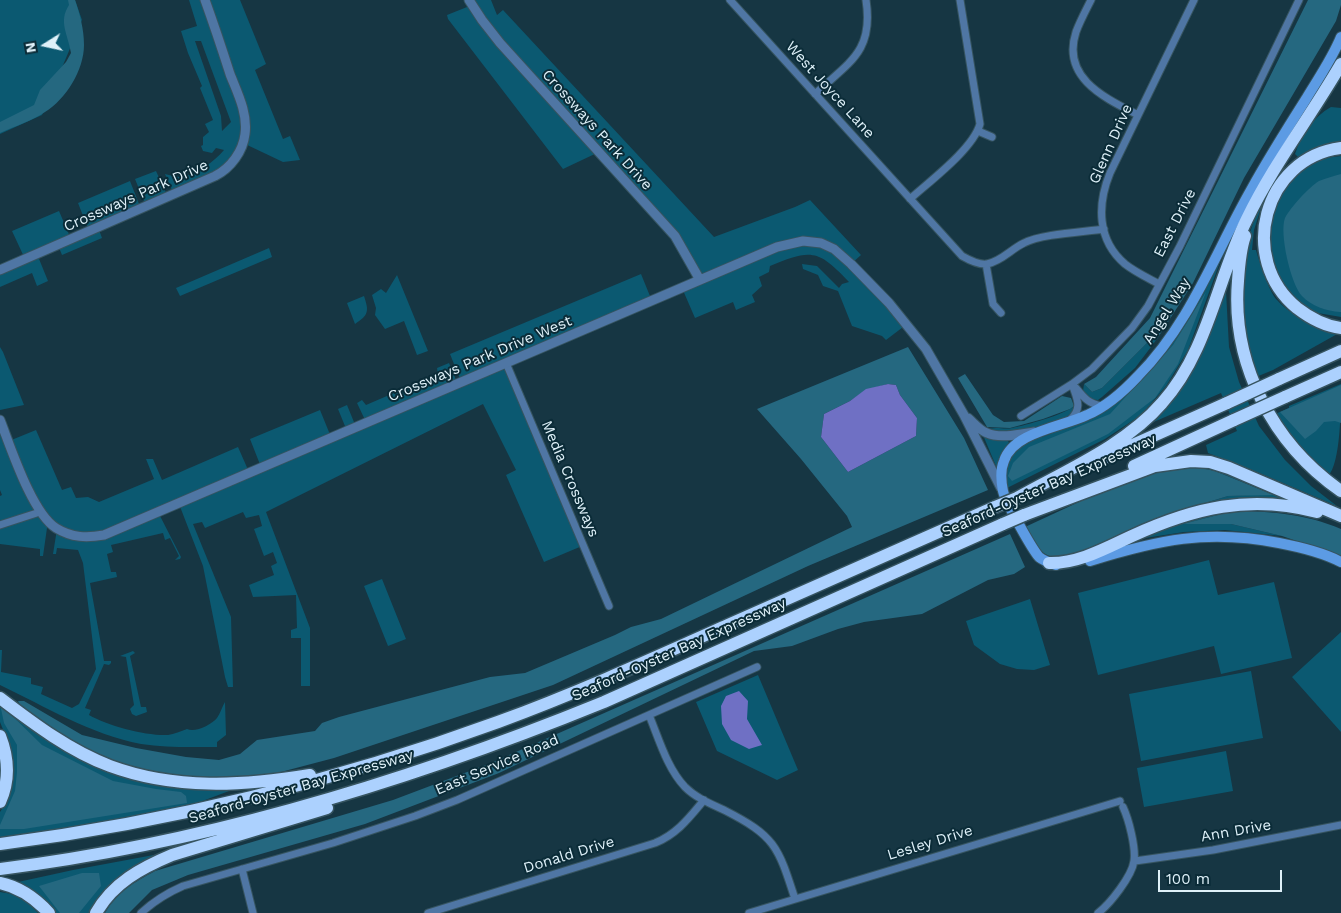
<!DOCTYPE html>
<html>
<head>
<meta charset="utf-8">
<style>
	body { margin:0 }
	#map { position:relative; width:1341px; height:913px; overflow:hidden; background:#163643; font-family:"Work Sans",sans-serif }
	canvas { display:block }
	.north { position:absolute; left:20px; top:20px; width:50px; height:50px; -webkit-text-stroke:4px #0b2c38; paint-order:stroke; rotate:260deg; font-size:14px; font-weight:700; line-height:20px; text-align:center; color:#dff1f9 }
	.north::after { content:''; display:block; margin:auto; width:18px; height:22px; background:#dff1f9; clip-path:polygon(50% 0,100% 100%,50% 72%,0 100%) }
	.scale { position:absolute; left:1158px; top:870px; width:124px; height:22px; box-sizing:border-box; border:2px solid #dff1f9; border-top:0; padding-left:6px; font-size:15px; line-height:18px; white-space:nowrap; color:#dff1f9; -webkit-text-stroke:4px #0b2c38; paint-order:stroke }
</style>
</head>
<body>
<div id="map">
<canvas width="1341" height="913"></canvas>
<div class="north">N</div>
<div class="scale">100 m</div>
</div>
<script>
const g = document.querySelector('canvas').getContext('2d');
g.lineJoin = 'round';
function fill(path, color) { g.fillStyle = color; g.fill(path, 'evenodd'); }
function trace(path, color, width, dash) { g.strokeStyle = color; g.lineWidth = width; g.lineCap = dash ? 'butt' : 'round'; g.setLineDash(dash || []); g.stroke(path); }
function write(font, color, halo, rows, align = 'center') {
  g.font = font + ' "Work Sans",sans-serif'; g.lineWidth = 4; g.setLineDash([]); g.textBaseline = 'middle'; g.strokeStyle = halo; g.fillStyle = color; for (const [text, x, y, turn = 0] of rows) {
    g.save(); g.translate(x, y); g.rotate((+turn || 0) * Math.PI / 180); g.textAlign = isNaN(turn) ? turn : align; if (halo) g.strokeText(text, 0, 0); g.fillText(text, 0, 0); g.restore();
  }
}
const green = new Path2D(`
	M0,0h75l7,20 -40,95 -42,19z
	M189,0h51l26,64 -11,6 28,69 7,-3 10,24 -17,2 -40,-19 -15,24 -54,28 -9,-21c5,1 11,3 16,3 16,-3 33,-15 43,-27l-8,-2 -4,5 -9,-2 -2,-5 2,-1v-8l6,-5 -4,-8 8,-4 -13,-32 2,-2 -14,-33 -7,-22 16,-5zM195,41h6l30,81 -9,9 -1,-15z
	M474,0h17l6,15 6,-5 211,227 81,-30 15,-7 51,55 -10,9 56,60 -21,16 -4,-4 -30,-10 -14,-35 -15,-5 -5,-11 -15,-6 -1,-5 15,2 22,22 3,-4 7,-2c-31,-33 -38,-33 -79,-16l-1,6 -10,5 3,9 -10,9 3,7 -19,8 -3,-8 -38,16 -13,-30 18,-8 -19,-36 -82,-92 -36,17 -115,-150 -1,-4 25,-10z
	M1331,107l10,1v34l-18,5 -24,11 -4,-4c6,-19 18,-37 36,-47z
	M1341,156v161l-29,-5 -29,-25 -15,-43 8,-44 18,-26 31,-16z
	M156,171l12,26 -22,9 -11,-27z
	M130,181l11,28 -43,18 4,11 -40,17 -4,-10 -21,9 11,27 -11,5 -5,-13 -32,14v-19l25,-9 -13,-28 47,-20 12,28 18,-8 -11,-28z
	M1258,208h3l-7,22 -2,20h4c3,11 13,42 21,50 16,18 40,25 62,33l-66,37 -17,7 -15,-57 4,-72z
	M269,248l3,9 -92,39 -4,-8z
	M1224,251l-36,99 -22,36 -25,29 -36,24 -98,49 -3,-18 4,-13 20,-17 17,-4 37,-15 48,-34z
	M641,274l11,27 -146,62 76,183 -38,16 -38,-87 10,-5 -33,-66 -217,108 44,116v58h-9v-48h-10v-8l6,-2 -1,-33 -43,2 -4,-12 25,-10 -3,-9 6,-3 -4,-11 -9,4 -10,-27 8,-3 -3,-11 -13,3 -3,-6 -38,16 -3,-6 -9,2 38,93 2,70h-5l-3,-10 -22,-111 -24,-62 -21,8 23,45 -1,2 -5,1 4,-4 -9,-18 -5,2 -2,-7 -52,12 2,7 -6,2 4,18h5l1,5 -27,6 14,78h7v2l-2,2 -5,-1 -19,44 6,2 -2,5c19,11 57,21 79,20 6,-1 13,-4 19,-6 8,4 24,-4 30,-11 3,-4 5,-11 8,-16l1,33 -9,7v5c-25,0 -51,1 -76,-3 -51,-10 -95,-37 -141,-59v-35h2l-1,22 30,6v6l12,3 -2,7 31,14 7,-4 17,-35 -13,-106 -5,-13 -21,-2 -1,6h-3l4,-25 -9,-8 -5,35h-3v-7l-40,-5v-48l2,-1 -2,-5v-71l9,22 27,-11 26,60 9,-3 5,11 12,-1 11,5 55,-23 -8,-20h7l9,21 76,-33 11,25 12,-5 -11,-28 70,-29 11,27 16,-6 -9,-22 9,-4 9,22 10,-5 -9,-19 5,-3 4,5 72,-31 -1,-6 12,-5 7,17 4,-1 -10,-25z
	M397,275l31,76 -11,4 -13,-34 -19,8 -10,-14 1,-7 -4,-13 9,-6 5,4z
	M1223,291h3l3,56 10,35 20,44 26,34 26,26 26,20 -87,-37 -42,-16 -2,-8 31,-14 -16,-38 -79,34 30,-31z
	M364,296c5,15 5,19 -9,28l-8,-21z
	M1157,339l-22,29 -33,29 -4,3 -10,-1 -5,-8 1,-7 8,8 10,-4 47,-47z
	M0,347l3,5 21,53 -24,5z
	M1341,384c0,21 0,80 -13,92l-8,-4 -47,-57 16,-7v-2z
	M1074,406v5c-13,18 -68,21 -88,20 8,-6 16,-1 26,-3 14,-3 52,-13 62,-22z
	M983,435l24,4 2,4 -8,12 -3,11h-2z
	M1187,465h16l73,27 10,9 -28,-2 -147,41 55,-25 62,-19 45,-2 -58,-23z
	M1233,511l-48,13h46l51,12 -57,-6 -41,2 -39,6 -1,-2 35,-14z
	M1209,560l9,35 56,-13 18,76 -71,16 -7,-28 -116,29 -20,-82z
	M382,579l24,60 -18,7 -24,-60z
	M1030,599l20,66 -16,5 -17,-1 -17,-5 -26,-19 -8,-24z
	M1341,632v100l-49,-55z
	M133,651l2,2 -5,3 11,51h5l1,5 -11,4 -4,-2 -2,-5 4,-4 -8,-48 -6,-1z
	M1251,671l12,67 -122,23 -12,-67z
	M758,675l40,95 -21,10 -60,-29 -21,-49z
	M0,703l165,82 34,5 30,1 -37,14 -143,27 -49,7v-27l4,-6 9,-24 -1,-30 -12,-30z
	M1226,751l7,40 -89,16 -7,-39z
	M159,854l-2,3 -27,12 -25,23 -15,21h-35c-9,-15 -22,-22 -37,-31l55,-12z
	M0,892c18,2 26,8 38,21h-38z`);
const forest = new Path2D(`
	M68,0h7c5,15 9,29 9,45 0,25 -18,54 -39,67 -13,9 -30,14 -45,21v-11l34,-17 6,-15 26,-28 5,-9c-3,-19 -13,-31 -2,-48z
	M1308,0h33v5l-5,16 -92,157 -51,105 -36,56 -8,2 -47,47 -10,4 -8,-8 12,-7 54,-59z
	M1341,174v138h-1c-13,-1 -29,-6 -38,-16 -11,-11 -23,-63 -17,-78 5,-10 24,-31 34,-37 7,-3 15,-5 22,-7z
	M1206,292l-28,72 -23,34 -47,36 -96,47 -4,-5 5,-13 16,-16 81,-33 63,-69z
	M908,347l56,91 24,52 -180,76 -255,119 -219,73 -95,25 -65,-1 -93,-31 -60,-44 -3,-6h6l58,34 54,13 50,9 33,3 21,-6 17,-14 58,-9 7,-8 17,-6 151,-40 35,-4 90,-38 16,-8 30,-8 191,-92 -5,-11 -46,-57 -44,-50zM888,384l8,1 4,10 17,23 -1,18 -68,36 -27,-35 3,-23 26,-13 16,-11z
	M965,374l28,41 11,7 20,-1 38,-25 9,2 3,8 -4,3 -27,10 -33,9 -23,-1 -29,-49z
	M1341,385v38l-6,-2 -11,1 -8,9 -11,8 -25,-27z
	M1187,465l28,6 59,24 -46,1 -62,19 -98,44c-28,-1 -29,-10 -43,-32l69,-32 62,-25z
	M1233,511c38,0 73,3 108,18v27l-59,-20 -51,-12h-48z
	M1010,534l15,33 -11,7 -26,6 -66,34 -58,8 -26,7 -46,17 -38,5 -255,122 -134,51 -177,51 -36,15 -23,23h-24c13,-22 28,-30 50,-42l238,-71 98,-37z
	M0,704l42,41 71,36 43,8 25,3 5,4 1,7 -163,26h-24v-4l15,-34 2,-19v-27l-13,-22z
	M82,873h17l2,13 -22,27h-19l-21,-27z`);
const water = new Path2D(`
	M888,384l8,1 4,10 17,23 -1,18 -68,36 -27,-35 3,-23 26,-13 16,-12z
	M739,691l9,10 -1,18 15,26 -13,4 -18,-9 -9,-16 -1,-18 5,-10z`);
const minor = new Path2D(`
	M730,0l232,256c7,4 17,9 25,8 15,-3 24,-15 37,-21 17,-9 59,-11 80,-14
	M1091,0c-5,10 -11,21 -15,32 -15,46 29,66 62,83
	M815,94c34,-32 59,-42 51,-94
	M978,131l14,6
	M910,199c20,-18 63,-50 70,-75l-20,-124
	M986,264l7,40 8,9
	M1159,284c-11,-6 -24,-12 -34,-20 -28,-24 -28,-59 -15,-91l84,-173
	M506,363l103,243
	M1076,388c8,10 13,16 26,18
	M1021,416l51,-32 20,-15 40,-41 16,-22 32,-60 119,-246
	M1070,420c13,-12 7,-21 2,-36
	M0,525l40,-13
	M649,715c10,24 18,53 36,72 11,11 26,17 39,23 51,26 54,36 71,89
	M1135,861l78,-11 128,-25
	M242,869l11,44
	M141,913c13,-12 26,-20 42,-27l150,-43 82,-27 42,-16 300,-133
	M428,913l227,-70c22,-9 34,-25 49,-43
	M749,913l371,-112
	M1098,913c12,-9 34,-37 36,-52 2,-13 -5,-41 -11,-54`);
const tertiary = new Path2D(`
	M469,0l13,20 18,23 175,193 25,44
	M0,270l215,-94c16,-8 28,-25 30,-42 3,-21 -8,-42 -15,-60 -8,-25 -16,-49 -25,-74
	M968,418c6,5 11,12 19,15 13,6 34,1 47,-1
	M0,420c11,28 32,93 56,108 16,10 31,10 48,7l673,-288 26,-6 18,2 13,6 17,15 38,39 37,46 38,66 37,73`);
const secondary = new Path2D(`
	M1090,561c68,-21 117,-32 189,-18 21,4 43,9 62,19
	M1056,565c-6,-2 -12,-4 -17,-8 -7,-8 -34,-56 -36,-66 -2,-10 -3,-21 1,-30 9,-29 58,-34 83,-46 19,-8 37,-24 51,-39 52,-52 77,-123 113,-186 17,-31 36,-61 55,-91 12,-20 26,-40 35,-62`);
const motorway = new Path2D(`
	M1341,148c-78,10 -104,111 -44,160 13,10 27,18 44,20
	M1245,236c-5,14 -6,30 -7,45 -7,83 35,163 103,210
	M1279,379l62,-28
	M1285,397l56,-25
	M1097,461l130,-58
	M1134,466l100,-46
	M1017,498c48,-27 109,-53 145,-95 46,-51 55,-124 85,-184 26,-54 64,-103 94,-155
	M1024,515l131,-49 36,-5 19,1 19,6 112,48
	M1049,563c29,1 57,-15 83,-27 61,-28 118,-42 185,-24
	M0,698c34,26 70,53 110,68 65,24 133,20 200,9
	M0,736c9,23 10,44 0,66
	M0,844c170,-22 337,-63 498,-122 79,-29 154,-63 230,-97 89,-39 178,-79 267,-118
	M0,869c208,-26 410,-88 604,-167l399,-178
	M0,883c20,4 35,15 49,30
	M96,913c17,-30 45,-45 76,-58l155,-47`);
const motorwayBridge = new Path2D(`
	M1227,403l52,-24
	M1234,420l51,-23
	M995,507l22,-9
	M1003,524l21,-9`);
const streetNames = [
	["West Joyce Lane",830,90,48],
	["Crossways Park Drive",597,130,48],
	["Glenn Drive",1111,144,-66],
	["Crossways Park Drive",136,196,-24],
	["East Drive",1175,223,-63],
	["Angel Way",1167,311,-58],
	["Crossways Park Drive West",480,359,-23],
	["Media Crossways",570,479,67],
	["Seaford-Oyster Bay Expressway",1049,486,-24],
	["Seaford-Oyster Bay Expressway",679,650,-24],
	["East Service Road",497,765,-23],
	["Seaford-Oyster Bay Expressway",301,787,-16],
	["Ann Drive",1236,831,-10],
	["Lesley Drive",930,843,-17],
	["Donald Drive",569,855,-17]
];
fill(green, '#0b5971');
fill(forest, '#256880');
fill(water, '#6f70c4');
trace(minor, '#365460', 9);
trace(tertiary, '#365460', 11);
trace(secondary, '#365460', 12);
trace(motorway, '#365460', 15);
trace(minor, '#4f76a4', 7);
trace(tertiary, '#4f76a4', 9);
trace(secondary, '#5c9be4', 10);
trace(motorway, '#acd1fe', 12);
trace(motorwayBridge, '#365460', 15, []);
trace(motorwayBridge, '#acd1fe', 12);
write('15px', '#dff1f9', '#0b2c38', streetNames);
</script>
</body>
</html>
